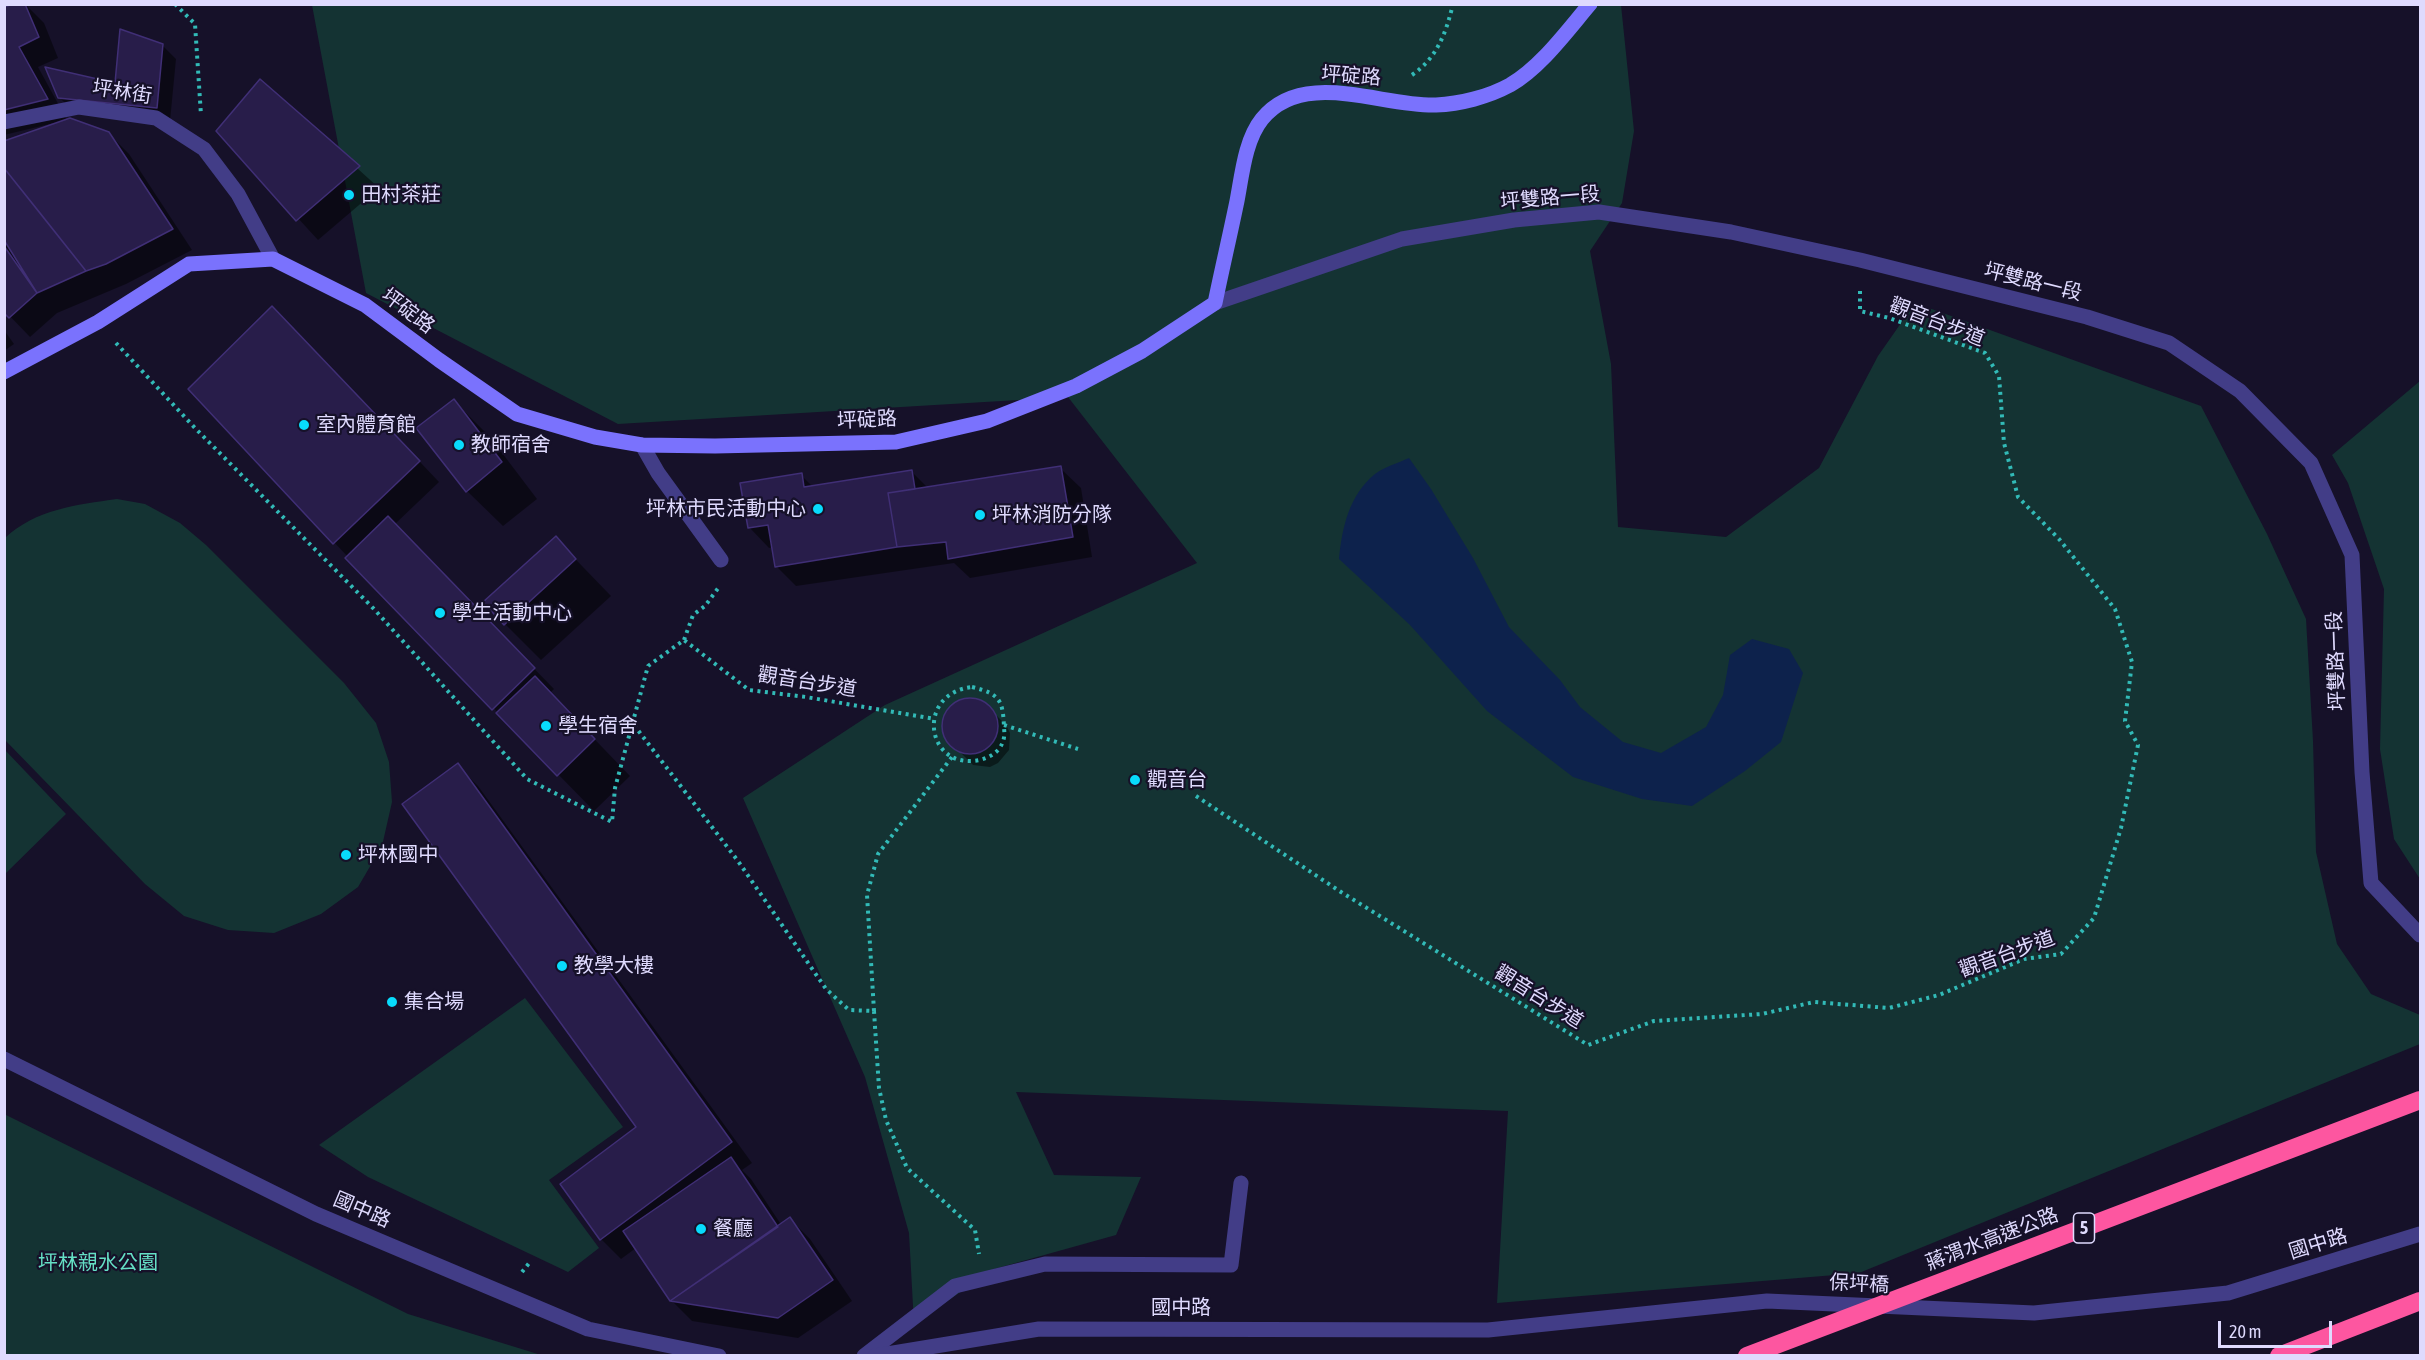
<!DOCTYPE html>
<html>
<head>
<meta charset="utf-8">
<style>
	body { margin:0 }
	#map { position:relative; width:2425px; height:1360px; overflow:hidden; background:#161129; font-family:"Asap Condensed",sans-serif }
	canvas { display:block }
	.frame { position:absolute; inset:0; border:6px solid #dfdafe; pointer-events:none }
	.scale { position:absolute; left:2218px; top:1321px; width:114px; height:27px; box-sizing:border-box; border:3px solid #dfdafe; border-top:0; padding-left:8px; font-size:18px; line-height:21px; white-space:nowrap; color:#dfdafe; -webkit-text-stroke:4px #161129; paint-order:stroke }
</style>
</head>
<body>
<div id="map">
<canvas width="2425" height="1360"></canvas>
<div class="frame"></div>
<div class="scale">20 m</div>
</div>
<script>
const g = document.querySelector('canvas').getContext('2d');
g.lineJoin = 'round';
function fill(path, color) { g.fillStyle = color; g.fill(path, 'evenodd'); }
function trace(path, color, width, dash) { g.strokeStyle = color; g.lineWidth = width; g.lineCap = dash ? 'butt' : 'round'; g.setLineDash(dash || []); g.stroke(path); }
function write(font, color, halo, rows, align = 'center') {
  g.font = font + ' "Asap Condensed","Noto Sans TC",sans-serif'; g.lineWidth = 4.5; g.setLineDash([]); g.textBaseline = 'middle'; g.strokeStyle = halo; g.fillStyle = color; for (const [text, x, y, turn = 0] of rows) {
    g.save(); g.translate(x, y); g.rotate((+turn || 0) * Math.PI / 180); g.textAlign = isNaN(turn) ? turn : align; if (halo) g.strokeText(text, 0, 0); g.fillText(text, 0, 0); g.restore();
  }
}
const green = new Path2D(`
	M312,5h1309l13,126 -12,72 -32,48 21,113 7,163 108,10 93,-69 59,-112 37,-53 286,103 66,128 39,85 7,122 3,111 21,92 34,50 49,21v29l-561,229 -362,30 11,-192 -492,-19 38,83 87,2 -25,58 -122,34 -80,55 -5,-91 -44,-156 -122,-279 142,-93 312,-142 -129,-166 -450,27 -252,-131z
	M2420,381v498l-26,-40 -14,-90 4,-160 -36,-106 -16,-28z
	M117,499l28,5 35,19 26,22 138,138 32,40 13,39 3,40 -10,44 -24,41 -37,27 -47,19 -46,-3 -44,-14 -39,-32 -140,-144v-202c31,-29 71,-33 112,-39z
	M5,750l61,64 -61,60z
	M525,998l98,129 -74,53 50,68 -31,24 -200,-95 -49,-32z
	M4,1114l404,200 133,41h-536z`);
const water = new Path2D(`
	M1409,458l22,31 42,69 36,69 51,53 20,27 43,35 38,11 45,-26 17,-32 7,-40 22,-16 37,10 14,24 -22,69 -36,29 -53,35 -50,-7 -69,-22 -86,-66 -77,-86 -71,-66c3,-31 10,-64 36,-85 9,-7 23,-11 34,-16z`);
const shadow = new Path2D(`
	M25,4l19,19 14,35 -20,9 29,53 41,13 21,21 63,96 -66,34 -69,29 -27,24 -26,-27v-167l51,-18 -1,-2 -50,12v-127z
	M162,45l14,14 -6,62 -97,-10 -14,-14 57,-12z
	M261,81l118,107 -61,52 -100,-109z
	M293,328l146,154 -45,43 160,164 -4,4 80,83 -36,35 -247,-253 1,-1 -158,-168z
	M4,330l10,14 -10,7z
	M454,401l36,36 47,62 -34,27 -36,-35z
	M1060,468l21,20 11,69 -122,21 -16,-15 -158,23 -20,-20 -3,-19 -4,1 -20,-21 52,-52 12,12 98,-16 17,17z
	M555,538l56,58 -70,64 -36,-36z
	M978,701l14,10 14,14 4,8 -1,17 -11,13 -8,4 -17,-2 -27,-27 -2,-18 4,-7 13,-11z
	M457,765l21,21 274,377 -10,7 9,9 31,47 8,-7 20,20 42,62 -54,37 -106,-17 -21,-21 -35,-52 -15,11 -20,-20 37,-112z`);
const building = new Path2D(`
	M13,4h12l14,33 -20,10 29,52 -44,11v-103z
	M120,29l43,15 -6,64 -99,-10 -13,-31 70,16z
	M260,79l100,87 -64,55 -80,-90z
	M70,118l39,14 64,97 -67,35 -20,7 -82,-103v-27z
	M4,168l36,45 46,58 -49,22 -33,-53z
	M4,246l33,47 -28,25 -5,-5z
	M272,306l148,155 -87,83 -145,-155z
	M454,399l48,63 -36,30 -50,-64z
	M1061,466l12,71 -125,22 -2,-17 -49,5 -9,-54z
	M912,470l3,19 -27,4 9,54 -122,20 -7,-42 -20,3 -8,-45 62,-10 2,14z
	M388,516l147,152 -43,42 -147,-152z
	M556,536l20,23 -72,66 -21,-23z
	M535,676l60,63 -38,37 -61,-63z
	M942 726a28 28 0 1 1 56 0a28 28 0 1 1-56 0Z
	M458,763l274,379 -132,98 -40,-56 76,-57 -234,-323z
	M731,1157l47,70 -108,74 -47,-70z
	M790,1217l43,63 -55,38 -108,-17z`);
const path = new Path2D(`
	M175,4l20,20 6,91
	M1412,75c25,-17 34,-42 41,-71
	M116,343l78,84 180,182 153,170 85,43 3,-34 33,-122 36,-26 65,50 57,7 129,22
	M684,640l9,-25 12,-9 14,-19
	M972,687c28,7 31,13 32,41 1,8 0,14 -5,21 -7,8 -18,12 -29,12 -45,1 -52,-68 2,-74z
	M634,725l104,136 88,128 23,21 25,1 5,77 7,32 21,48 68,62 4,24
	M1004,725l74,24
	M1196,796l145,96 247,153 66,-24 108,-7 52,-12 75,6 50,-13 85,-36 37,-5 33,-36 27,-90 17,-83 -13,-24 7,-59 -17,-53 -56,-70 -41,-42 -14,-54 -5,-67 -14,-23 -96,-35 -29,-7v-23
	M874,1011l-7,-116 11,-41 74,-97
	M522,1272l8,-10`);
const service = new Path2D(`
	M642,445l16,28 63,87
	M864,1356l91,-70 90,-22 186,1 10,-82`);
const minor = new Path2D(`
	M4,122l75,-15 77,11 48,31 34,45 35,65
	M4,1059l312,155 272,115 131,27
	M875,1356l164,-27 449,1 279,-29 267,12 194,-20 192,-59`);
const tertiary = new Path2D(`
	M1215,303l187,-64 112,-19 85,-8 132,20 129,28 227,57 82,26 71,48 71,72 41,92 10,217 9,111 49,52`);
const secondary = new Path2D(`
	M4,372l94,-50 91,-58 84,-5 92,46 74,55 78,54 78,23 47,8 73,1 181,-4 91,-21 89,-35 66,-35 73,-48c7,-34 15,-68 22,-102 5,-26 8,-61 25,-82 41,-51 120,-12 174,-14 24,-1 52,-8 74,-20 31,-18 57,-54 80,-81`);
const motorway = new Path2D(`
	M2279,1356l141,-55`);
const motorwayBridge = new Path2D(`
	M1747,1356l673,-256`);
const markers = [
	[349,195,6,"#08dbfc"],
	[304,425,6,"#08dbfc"],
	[459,445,6,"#08dbfc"],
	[818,509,6,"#08dbfc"],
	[980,515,6,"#08dbfc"],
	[440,613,6,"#08dbfc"],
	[546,726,6,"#08dbfc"],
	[1135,780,6,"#08dbfc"],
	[346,855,6,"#08dbfc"],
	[562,966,6,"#08dbfc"],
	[392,1002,6,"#08dbfc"],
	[701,1229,6,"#08dbfc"]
];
const shields = [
	[2084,1228,21]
];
const shieldNames = [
	["5",2084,1228]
];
const streetNames = [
	["坪碇路",1351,76,4],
	["坪林街",122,92,9],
	["坪雙路一段",1550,198,-5],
	["坪雙路一段",2033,282,14],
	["坪碇路",408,311,37],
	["觀音台步道",1937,322,21],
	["坪碇路",867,420,-3],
	["坪雙路一段",2336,661,-92],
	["觀音台步道",807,682,9],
	["觀音台步道",2007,954,-20],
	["觀音台步道",1539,997,32],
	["國中路",362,1210,23],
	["蔣渭水高速公路",1992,1239,-21],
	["國中路",2318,1244,-17],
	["保坪橋",1859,1284,3],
	["國中路",1181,1308]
];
const poiNames = [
	["田村茶莊",361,195],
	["室內體育館",316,425],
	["教師宿舍",471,445],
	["坪林市民活動中心",806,509,"right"],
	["坪林消防分隊",992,515],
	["學生活動中心",452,613],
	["學生宿舍",558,726],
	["觀音台",1147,780],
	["坪林國中",358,855],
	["教學大樓",574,966],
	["集合場",404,1002],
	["餐廳",713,1229]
];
const parkNames = [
	["坪林親水公園",98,1263]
];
fill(green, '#143333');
fill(water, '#0d224c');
fill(shadow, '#0007');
fill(building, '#281d4a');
trace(building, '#402f76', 1.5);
trace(path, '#32bab7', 4, [3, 4.5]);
trace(service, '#423d87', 15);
trace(minor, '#423d87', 15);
trace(tertiary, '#423d87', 15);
trace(secondary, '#7a72fd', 15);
trace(motorway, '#fd56a0', 18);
trace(motorwayBridge, '#fd56a0', 18);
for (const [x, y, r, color] of markers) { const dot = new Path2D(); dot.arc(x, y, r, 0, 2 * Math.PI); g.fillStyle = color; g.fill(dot); trace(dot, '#161129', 2); }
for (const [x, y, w] of shields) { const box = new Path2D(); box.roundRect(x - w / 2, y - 15, w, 30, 4.5); g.fillStyle = '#161129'; g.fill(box); trace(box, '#dfdafe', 1.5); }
write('bold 18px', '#dfdafe', null, shieldNames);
write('20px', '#dfdafe', '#161129', streetNames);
write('20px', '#dfdafe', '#161129', poiNames, 'left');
write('20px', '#65dfc5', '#161129', parkNames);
</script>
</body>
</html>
